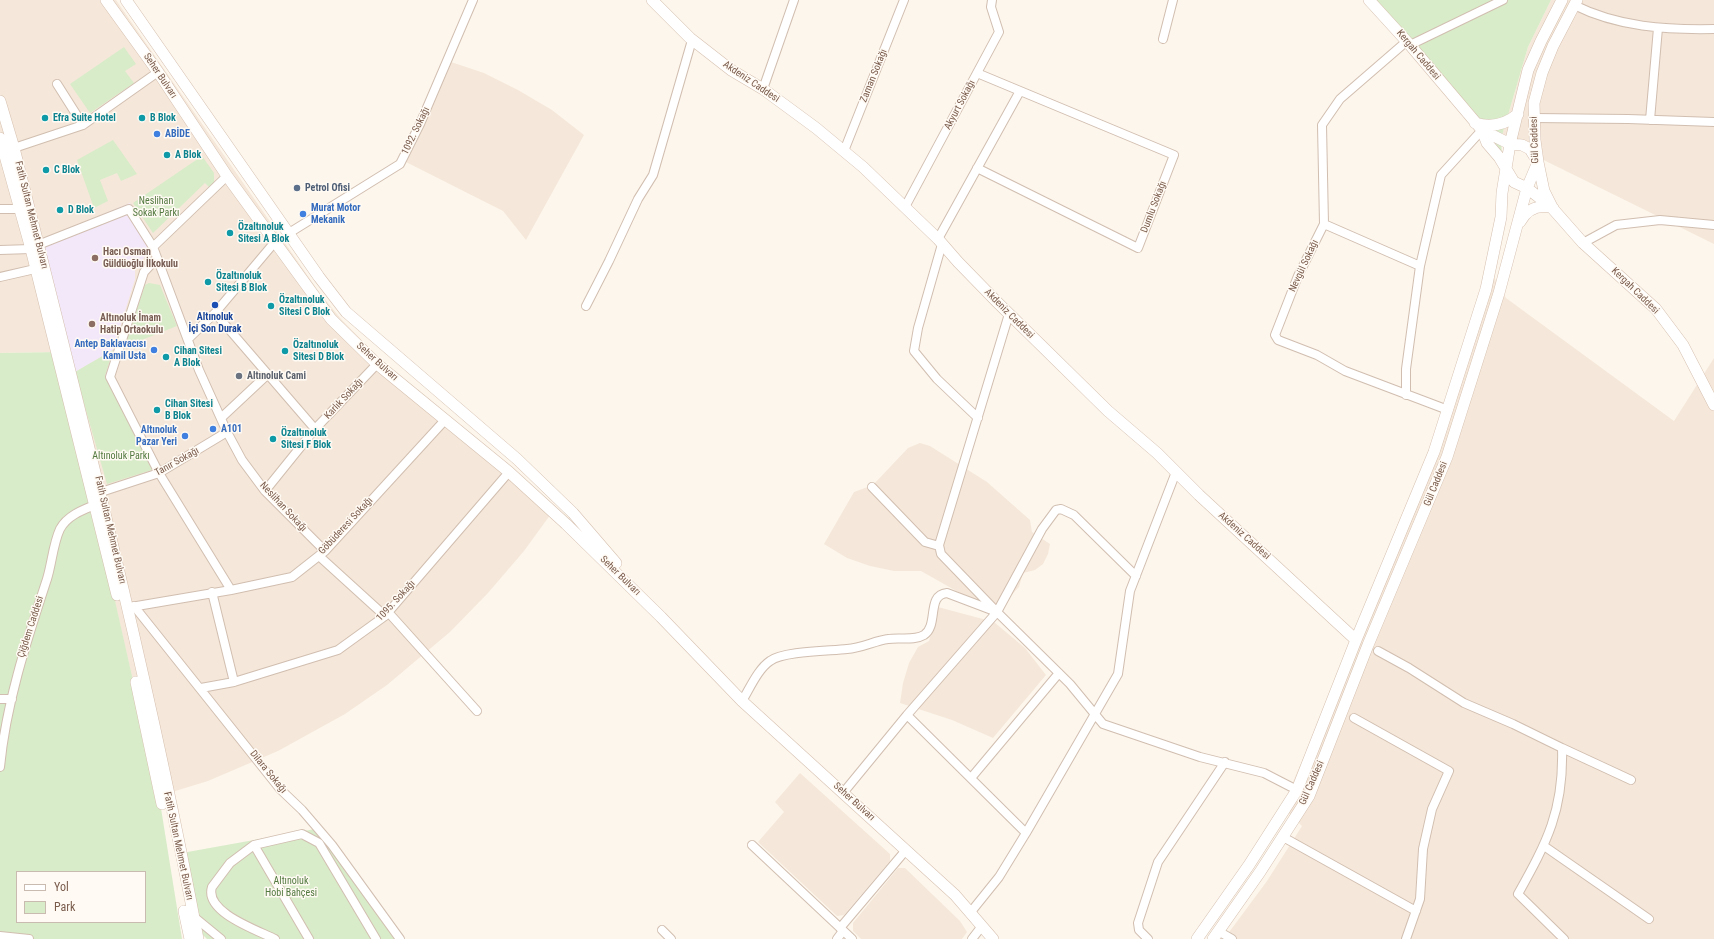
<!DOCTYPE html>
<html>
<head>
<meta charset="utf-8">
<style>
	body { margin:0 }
	#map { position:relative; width:1714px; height:939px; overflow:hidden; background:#fdf6ec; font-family:"Roboto Condensed",sans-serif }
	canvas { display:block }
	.legend { position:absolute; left:16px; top:871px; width:130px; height:52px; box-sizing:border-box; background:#fffaf3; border:1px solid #cabbb1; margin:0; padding:5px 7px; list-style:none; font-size:12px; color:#7a5c4d }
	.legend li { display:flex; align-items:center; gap:8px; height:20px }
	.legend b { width:20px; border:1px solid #cabbb1 }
</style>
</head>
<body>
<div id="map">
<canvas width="1714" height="939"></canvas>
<ul class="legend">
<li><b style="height:5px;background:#fff"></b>Yol</li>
<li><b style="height:11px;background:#d8ecc9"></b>Park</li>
</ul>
</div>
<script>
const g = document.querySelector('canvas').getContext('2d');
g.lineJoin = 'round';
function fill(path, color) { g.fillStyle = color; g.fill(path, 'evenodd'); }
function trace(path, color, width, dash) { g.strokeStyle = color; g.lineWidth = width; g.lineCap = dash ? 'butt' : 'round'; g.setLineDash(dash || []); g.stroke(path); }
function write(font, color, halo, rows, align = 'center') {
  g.font = font + ' "Roboto Condensed",sans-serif'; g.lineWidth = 3; g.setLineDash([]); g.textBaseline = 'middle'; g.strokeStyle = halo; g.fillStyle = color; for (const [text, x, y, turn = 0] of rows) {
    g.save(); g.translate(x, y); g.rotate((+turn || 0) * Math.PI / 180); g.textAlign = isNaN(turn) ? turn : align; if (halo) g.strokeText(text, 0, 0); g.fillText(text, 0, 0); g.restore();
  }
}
const residential = new Path2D(`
	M0,0h116l203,292 22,27 42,43 33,26 140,119 -32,44 -36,42 -38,39 -63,53 -42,29 -67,37 -70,30 -49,15 -101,-444 -58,1z
	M1551,0h163v244l-213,-105 27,-92z
	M451,62l33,11 34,17 34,20 32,25 -58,105 -23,-29 -97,-49z
	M1492,274l14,24 168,123 40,-63v581h-490l43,-58 35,-55 -20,-19 125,-288z
	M920,443l10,3 57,36 43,38 2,12 18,12 -2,10 -5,10 -8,6 -12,3 -4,14 -13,14 -14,3 -18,-3 -53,-30h-27l-24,-5 -23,-8 -23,-14 30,-52 19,-7 35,-37z
	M938,607l56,15 31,26 21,27 -53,63 -41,-18 -52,-17 3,-20 6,-20 9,-16 11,-6z
	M800,773l90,81v7l-46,54 -7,1 -79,-74 26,-30 -9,-10z
	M898,868h7l55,53 7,11 -5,7h-101l-8,-8v-8z`);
const education = new Path2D(`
	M130,203l26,40 -21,26v10l-22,71 -38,22 -33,-133z`);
const green = new Path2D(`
	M1369,0h182l-23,47 -27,92 1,17z
	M124,47l12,17 -11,7 9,12 -44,30 -20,-29z
	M113,140l24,34 -16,7 -4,-8 -17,7 8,21 -14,7 -17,-48z
	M202,156l12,17v9l-5,5 -4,-4 -52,50 -20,-30z
	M149,283l11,2 17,41 -53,21 21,-62z
	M113,350l-8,26 47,94 -45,14 -32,-112z
	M59,352l100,444 23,143h-182v-586zM17,872h128v50h-128z
	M315,829l81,110h-189l-8,-8 -17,-78z`);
const street = new Path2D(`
	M1574,5c44,22 92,25 140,24
	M1163,39l10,-39
	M1407,41l-67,58 -18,26 2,99 -26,52 -23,59 3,5 39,15 28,16 103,39
	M1410,45l93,-45
	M977,73l197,82 -36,93 -161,-80
	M57,84l26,41
	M763,89l31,-89
	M1534,118l94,1 86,3
	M1650,120l8,-92
	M14,148l69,-23 75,-53
	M844,151l60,-151
	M905,207l94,-175 -8,-25 1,-7
	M0,209h20
	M1324,224l96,42
	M289,233l111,-69 20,-40 53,-124
	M938,239l82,-148
	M43,243l86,-34 24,38 46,123 28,62 15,28 23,31 60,60
	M1583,243l33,-18 44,-5 54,5
	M942,244l-24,84 -4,23 23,28 41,39
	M153,247l74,-71
	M0,250l31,-1
	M156,259l-12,13 -34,105 49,96 72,117
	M0,277l35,-8
	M586,306l23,-45 29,-62 15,-24 39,-135
	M215,313l100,116
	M188,339l27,-26 59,-70
	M1406,395v-26l14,-103 21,-91 41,-45
	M221,418l47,-44
	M872,487l53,55 14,4
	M265,491l50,-62 62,-65
	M101,492l58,-19 68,-41
	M319,556l66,60
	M212,592l22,90
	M134,606l146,183 22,21 30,35 68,94
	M131,607l100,-17 61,-13 33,-26 120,-131
	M996,611l-55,-57 -2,-9 70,-231
	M388,612l89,99
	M1378,651l31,17 55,35 49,21 49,24c2,62 -15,94 -44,146l46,45
	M201,688l33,-6 104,-32 47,-34 124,-144
	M0,699h12
	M742,701c8,-13 16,-32 28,-40 13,-10 60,-10 77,-12 15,-1 27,-8 41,-10 11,-2 26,2 36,-4 15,-10 2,-40 23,-42l50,19 73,72 33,40 97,33 64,16 33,17
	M907,715l119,118 92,-159 12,-83 46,-119
	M1354,718l95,53 -17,38 -9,40 -3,50 -14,40
	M1562,748l69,32
	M0,767c6,-64 27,-127 47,-188 5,-16 6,-35 13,-50 7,-13 22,-19 35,-24
	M971,778l88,-105
	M843,793l64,-78 90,-103 45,-83 14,-19 5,-1 13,6 62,61
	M1283,837l133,74
	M254,845l55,94
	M752,845l100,94
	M1544,846l105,73
	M970,913l29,-36 27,-44
	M193,916l28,23
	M840,928l66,-78
	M662,930l9,9
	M1218,931l14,8
	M0,936l29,3
	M275,939c-18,-9 -71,-27 -63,-52l18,-24 24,-18 48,-11 17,9 57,96
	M837,939l6,-8
	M972,939l10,-13
	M1148,939l-9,-9 -1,-7 20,-61 67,-100`);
const secondary = new Path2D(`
	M106,0l52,72 69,104 104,143 46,45 132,108 57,52 95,93 81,84 213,194 38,44
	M126,0l193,277 27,35 171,147 56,54 43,50
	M652,0l38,38 41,32 32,19 53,39 47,39 75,72 20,23 39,40 111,109 49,42 42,42 157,145
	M1369,0l41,45 72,85 5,13 12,14 15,25 13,6 23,18
	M0,101l14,47c66,263 134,525 184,791
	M1475,123c16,5 30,2 43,-9
	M1482,130l28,14 12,1 8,4 8,13 6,29 9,18 30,34 73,66 27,36 31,60
	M0,138l31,111 86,346
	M1520,222c7,-13 19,-18 33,-14
	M136,682l26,122
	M184,911l6,28
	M1197,939l52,-74 48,-75 59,-150 78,-188 52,-163 15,-72 1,-24 8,-49 18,-74 13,-29 21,-41
	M1213,939l47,-67 49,-76 59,-151 79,-188 52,-164 28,-105 11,-26 -3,-22 -1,-37 8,-30 11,-27 24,-46`);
const markers = [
	[45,118,4,"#0f9aa8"],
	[142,118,4,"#0f9aa8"],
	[157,134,4,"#3f7fe0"],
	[167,155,4,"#0f9aa8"],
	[46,170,4,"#0f9aa8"],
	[297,188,4,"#5c6f8a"],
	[60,210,4,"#0f9aa8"],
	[303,214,4,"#3f7fe0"],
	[230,233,4,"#0f9aa8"],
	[95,258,4,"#8d6e63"],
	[208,282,4,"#0f9aa8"],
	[215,305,4,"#1a4fb4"],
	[271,306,4,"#0f9aa8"],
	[92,324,4,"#8d6e63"],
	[154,350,4,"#3f7fe0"],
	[285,351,4,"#0f9aa8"],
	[166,357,4,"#0f9aa8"],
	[239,376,4,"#6b7280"],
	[157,410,4,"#0f9aa8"],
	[213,429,4,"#3f7fe0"],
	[185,436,4,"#3f7fe0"],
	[273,439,4,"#0f9aa8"]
];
const streetNames = [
	["Kergah Caddesi",1418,55,50],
	["Seher Bulvarı",160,76,56],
	["Zaman Sokağı",874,76,-68],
	["Akdeniz Caddesi",751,82,34],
	["Akyurt Sokağı",960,105,-62],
	["1092. Sokağı",416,131,-64],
	["Gül Caddesi",1535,140,-92],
	["Dumlu Sokağı",1154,207,-69],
	["Fatih Sultan Mehmet Bulvarı",31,215,76],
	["Nevgül Sokağı",1304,266,-65],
	["Kergah Caddesi",1635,291,44],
	["Akdeniz Caddesi",1009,314,45],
	["Seher Bulvarı",377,362,42],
	["Karlık Sokağı",344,399,-47],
	["Tanır Sokağı",177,462,-29],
	["Gül Caddesi",1436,484,-68],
	["Neslihan Sokağı",283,507,47],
	["Göbüderesi Sokağı",346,526,-47],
	["Fatih Sultan Mehmet Bulvarı",110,530,77],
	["Akdeniz Caddesi",1244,536,42],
	["Seher Bulvarı",620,576,44],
	["1095. Sokağı",396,601,-47],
	["Çiğdem Caddesi",31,627,-72],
	["Dilara Sokağı",268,772,51],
	["Gül Caddesi",1312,783,-66],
	["Seher Bulvarı",854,802,42],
	["Fatih Sultan Mehmet Bulvarı",178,846,78]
];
const cultureNames = [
	["Efra Suite Hotel",53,118],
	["B Blok",150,118],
	["A Blok",175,155],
	["C Blok",54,170],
	["D Blok",68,210],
	["Özaltınoluk",238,227],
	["Sitesi A Blok",238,239],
	["Özaltınoluk",216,276],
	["Sitesi B Blok",216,288],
	["Özaltınoluk",279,300],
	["Sitesi C Blok",279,312],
	["Özaltınoluk",293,345],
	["Sitesi D Blok",293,357],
	["Cihan Sitesi",174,351],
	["A Blok",174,363],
	["Cihan Sitesi",165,404],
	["B Blok",165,416],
	["Özaltınoluk",281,433],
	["Sitesi F Blok",281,445]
];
const shopNames = [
	["ABİDE",165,134],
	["Murat Motor",311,208],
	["Mekanik",311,220],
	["Antep Baklavacısı",146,344,"right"],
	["Kamil Usta",146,356,"right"],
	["A101",221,429],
	["Altınoluk",177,430,"right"],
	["Pazar Yeri",177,442,"right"]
];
const serviceNames = [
	["Petrol Ofisi",305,188]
];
const parkNames = [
	["Neslihan",156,201],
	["Sokak Parkı",156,213],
	["Altınoluk Parkı",121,456],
	["Altınoluk",291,881],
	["Hobi Bahçesi",291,893]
];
const educationNames = [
	["Hacı Osman",103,252],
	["Güldüoğlu İlkokulu",103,264],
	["Altınoluk İmam",100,318],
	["Hatip Ortaokulu",100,330]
];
const transitNames = [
	["Altınoluk",215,317],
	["İçi Son Durak",215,329]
];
const worshipNames = [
	["Altınoluk Cami",247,376]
];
fill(residential, '#f5e8da');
fill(education, '#f3e8fa');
fill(green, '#d8ecc9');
trace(street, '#d1beb0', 10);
trace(secondary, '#d6c0b0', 12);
trace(street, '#fff', 8);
trace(secondary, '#fff', 11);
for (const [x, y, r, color] of markers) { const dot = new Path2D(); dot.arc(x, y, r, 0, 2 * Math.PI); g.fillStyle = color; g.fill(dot); trace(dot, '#fffaf3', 1.5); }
write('10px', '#7a5c4d', '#fffaf3', streetNames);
write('bold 10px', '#0d838f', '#fffaf3', cultureNames, 'left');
write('bold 10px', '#366cbe', '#fffaf3', shopNames, 'left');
write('bold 10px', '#4e5e75', '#fffaf3', serviceNames, 'left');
write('10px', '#537a41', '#fffaf3', parkNames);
write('bold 10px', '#785e54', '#fffaf3', educationNames, 'left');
write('bold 10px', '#164399', '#fffaf3', transitNames);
write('bold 10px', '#5b616d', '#fffaf3', worshipNames, 'left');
</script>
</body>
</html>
